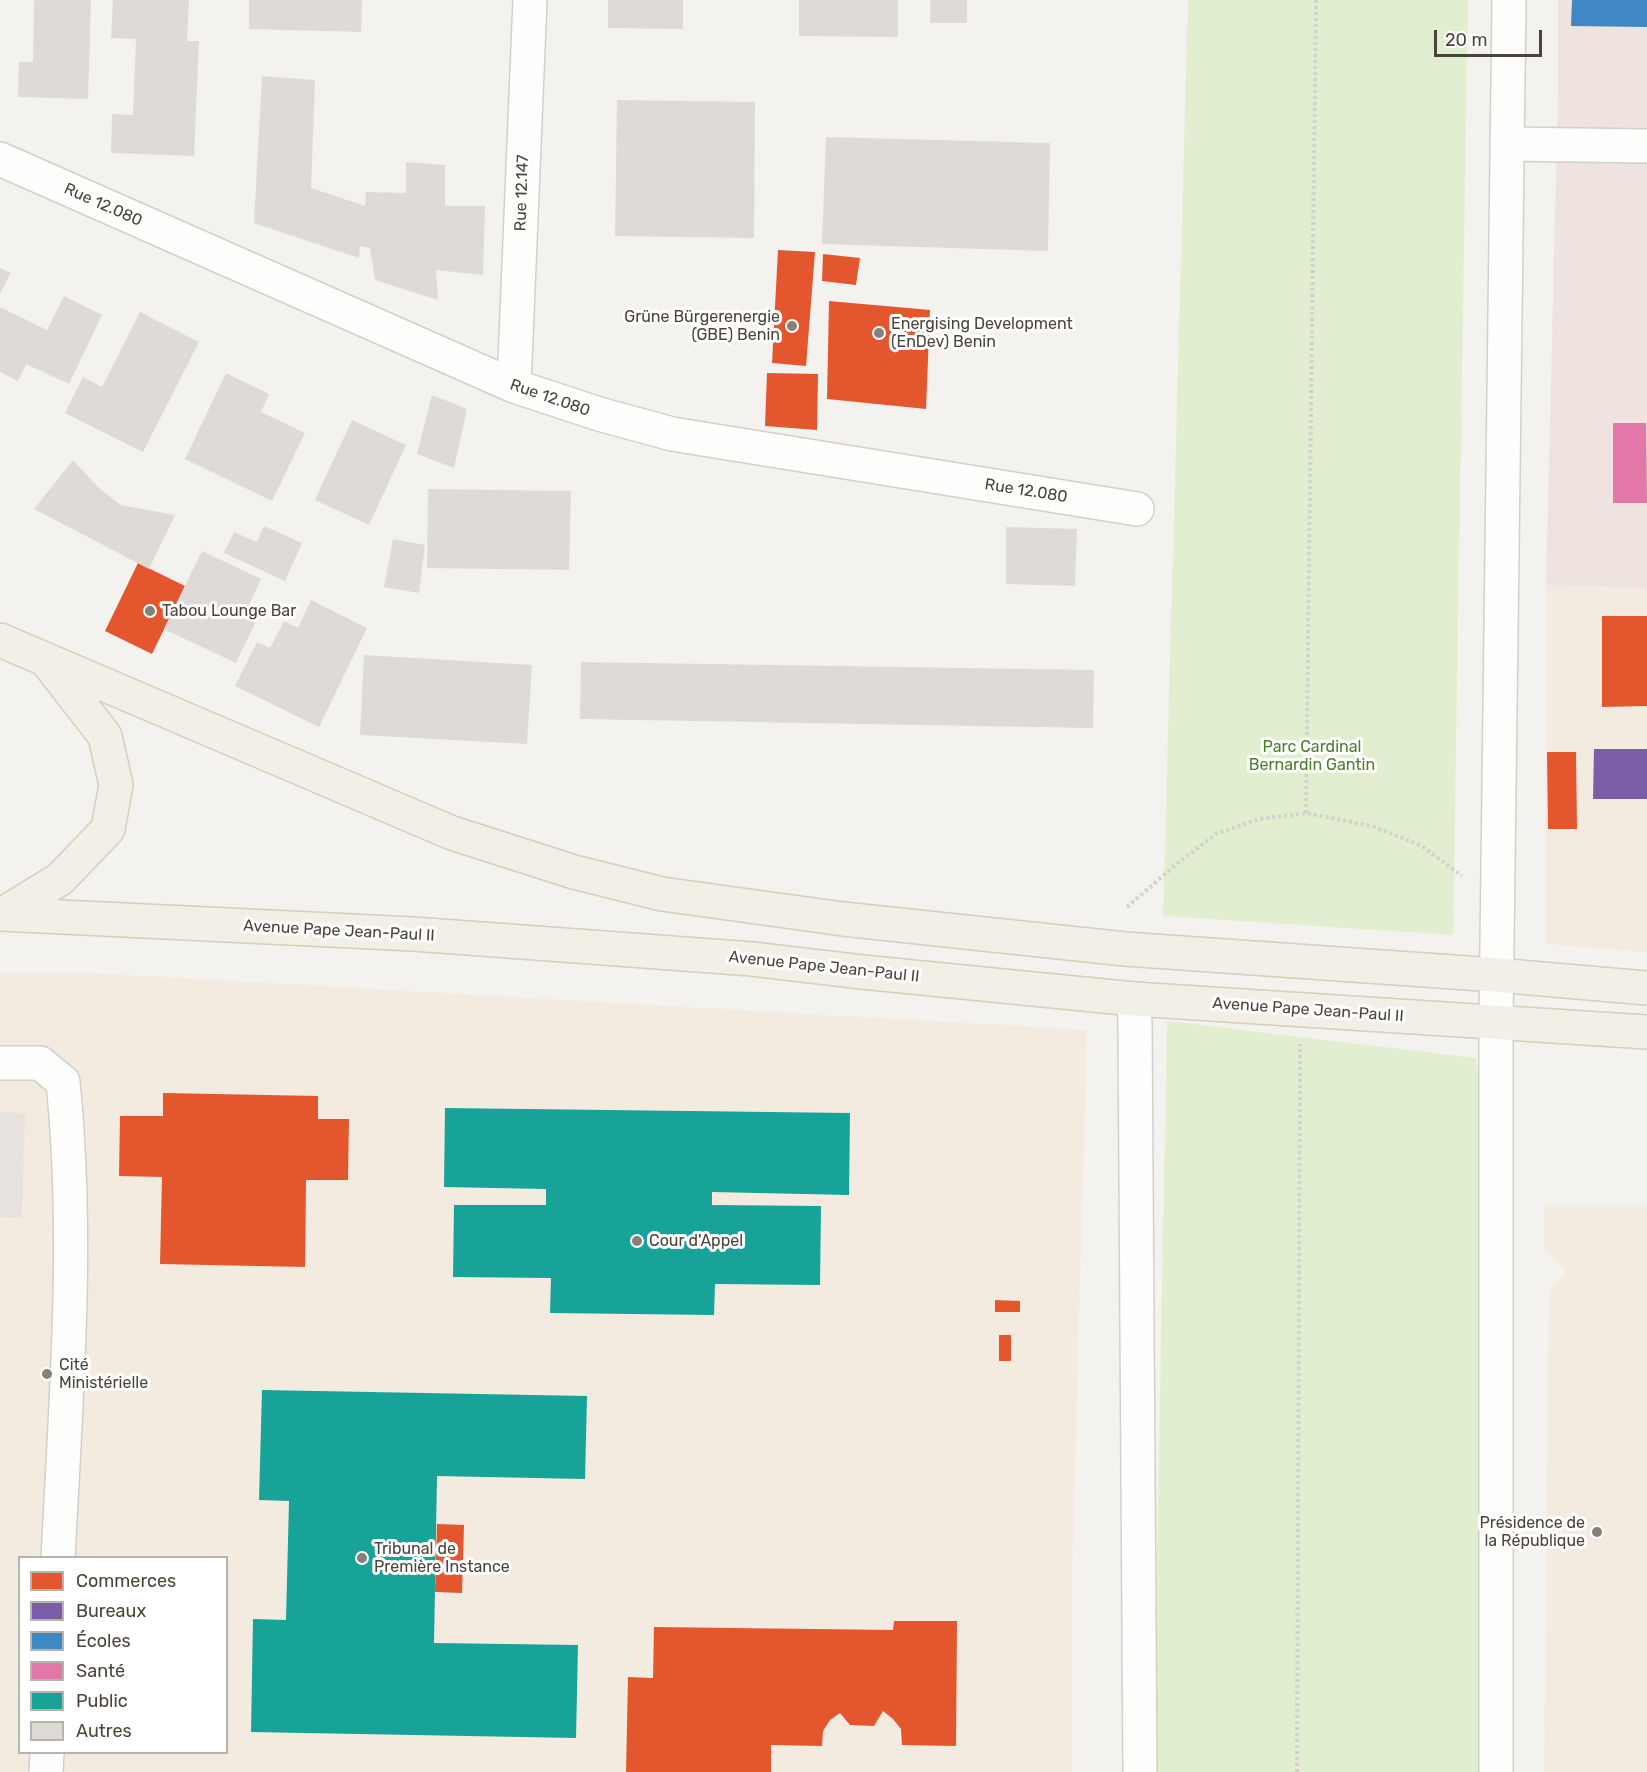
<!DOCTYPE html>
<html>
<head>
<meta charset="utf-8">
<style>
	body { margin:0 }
	#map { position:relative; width:1647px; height:1772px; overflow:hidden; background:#f4f2ee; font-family:Rubik,sans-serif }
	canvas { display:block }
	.legend { position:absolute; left:18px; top:1556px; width:210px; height:198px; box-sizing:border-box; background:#fff; border:2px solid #b7b4b0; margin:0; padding:8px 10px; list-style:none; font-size:18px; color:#4b4439 }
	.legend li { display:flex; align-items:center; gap:12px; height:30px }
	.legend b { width:30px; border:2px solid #b7b4b0 }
	.scale { position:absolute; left:1434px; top:30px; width:108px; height:27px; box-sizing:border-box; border:3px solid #4b4439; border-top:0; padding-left:8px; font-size:18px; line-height:21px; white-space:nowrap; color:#4b4439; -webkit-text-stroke:4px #fff; paint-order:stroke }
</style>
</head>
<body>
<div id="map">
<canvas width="1647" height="1772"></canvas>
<ul class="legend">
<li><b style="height:16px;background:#e4572e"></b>Commerces</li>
<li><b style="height:16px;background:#7b5ea7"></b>Bureaux</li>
<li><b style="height:16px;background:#3f88c5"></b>Écoles</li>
<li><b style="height:16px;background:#e377a8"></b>Santé</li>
<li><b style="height:16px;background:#17a398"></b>Public</li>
<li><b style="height:16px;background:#dedbd6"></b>Autres</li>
</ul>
<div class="scale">20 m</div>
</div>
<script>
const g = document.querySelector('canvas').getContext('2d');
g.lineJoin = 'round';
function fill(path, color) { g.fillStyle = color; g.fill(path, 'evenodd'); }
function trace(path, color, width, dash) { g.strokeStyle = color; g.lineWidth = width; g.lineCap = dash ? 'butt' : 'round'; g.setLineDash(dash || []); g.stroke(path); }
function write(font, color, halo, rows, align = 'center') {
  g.font = font + ' Rubik,sans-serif'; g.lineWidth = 6; g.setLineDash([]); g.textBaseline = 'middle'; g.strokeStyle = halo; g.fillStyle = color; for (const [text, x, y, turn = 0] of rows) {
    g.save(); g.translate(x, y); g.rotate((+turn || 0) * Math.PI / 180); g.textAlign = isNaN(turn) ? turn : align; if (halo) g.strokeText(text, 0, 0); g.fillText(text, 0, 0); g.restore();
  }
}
const commercial = new Path2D(`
	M1546,585l101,3v364l-102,-8z
	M0,973h93l994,57 -15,540v202h-1072zM20,1558h206v194h-206z
	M1544,1207h103v565h-103l5,-479 16,-22 -21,-24z`);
const medical = new Path2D(`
	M1558,0h89v588l-101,-3 12,-493z`);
const green = new Path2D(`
	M1188,0h280l-15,935 -290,-19z
	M1167,1021l309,37 5,36 -2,678h-326z`);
const parking = new Path2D(`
	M0,1112l25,1 -3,105 -22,-1z`);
const shops = new Path2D(`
	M778,250l37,2 -9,114 -34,-3z
	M823,254l37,4 -4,27 -34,-4z
	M829,301l101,9 -4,99 -99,-10z
	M767,373l51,1 -1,56 -52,-4z
	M138,563l47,23 -33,68 -47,-23z
	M1602,616h45v90l-45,1z
	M1547,752h29l1,77h-29z
	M163,1093l155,3v23h31l-1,61h-42l-1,87 -145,-3 2,-87 -43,-1 1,-60h43z
	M995,1300l25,1v11h-25z
	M999,1335h12v26h-12z
	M437,1524l27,1 -2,68 -27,-1z
	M894,1621h63l-1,125 -54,-1 -1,-16 -8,-10 -10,-8 -9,15 -24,-1 -10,-12 -10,7 -7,11 -1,15 -51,-1v27h-145l2,-95 25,1 1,-51 239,3z`);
const offices = new Path2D(`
	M1594,749h53v50h-54z`);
const schools = new Path2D(`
	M1572,0h75v27l-76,-1z`);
const health = new Path2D(`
	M1613,423h33l1,80h-34z`);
const public = new Path2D(`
	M445,1108l405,5 -1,82 -137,-3v13l109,1 -1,79 -105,-1 -1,31 -164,-2 1,-35 -98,-1 1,-72h92v-16l-102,-2z
	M262,1390l325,6 -2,83 -148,-3 -3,167 144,2 -2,93 -325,-6 2,-113 33,1 3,-119 -30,-1z`);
const building = new Path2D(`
	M34,0h57l-3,99 -70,-2 1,-35h14z
	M113,0h76l-2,41h12l-5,115 -83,-3 1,-39 21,1 3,-76 -25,-1z
	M249,0h113l-1,32 -112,-3z
	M608,0h75v29l-75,-1z
	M799,0h99v37l-99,-1z
	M930,0h37v23h-37z
	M262,76l53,4 -4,108 54,18 1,-14 40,1v-31l39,3v41h40l-2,69 -47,-5 2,30 -63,-20 -5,-32 -10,-2 -1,12 -105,-35z
	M617,100l138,2 -1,136 -139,-2z
	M826,137l224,6 -2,108 -226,-7z
	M0,268l11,5 -11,21z
	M64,296l38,19 -33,69 -43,-20 -8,17 -18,-9v-65l47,23z
	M140,312l59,30 -56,110 -78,-39 18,-36 19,10z
	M226,373l43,21 -8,18 44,21 -33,68 -87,-42z
	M432,395l35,14 -13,59 -37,-14z
	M352,420l54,25 -37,80 -54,-25z
	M73,460l25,27 22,18 55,10 -26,54 -115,-60z
	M428,489l143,2 -2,79 -142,-2z
	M264,526l38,17 -17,38 -61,-28 10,-21 23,10z
	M1006,527l71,2 -2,57 -69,-2z
	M393,539l32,6 -6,48 -35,-6z
	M202,551l59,28 -13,28 12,6 -24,50 -72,-34z
	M311,600l56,28 -48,99 -84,-41 22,-44 13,6 14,-27 14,7z
	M364,655l168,10 -5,79 -167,-9z
	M581,662l513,8 -1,58 -513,-9z`);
const path = new Path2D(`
	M1306,813l10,-813
	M1127,907l52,-45 37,-28 43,-15 47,-6 66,13 50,20 40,30
	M1297,1772l3,-728`);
const minor = new Path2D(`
	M1507,144l140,2
	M0,159l514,227 85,28 73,20 465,75
	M514,386l16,-386
	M1134,999l1,26 5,747
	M0,1063h40l23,19c16,158 3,317 -5,476
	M46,1772l1,-20
	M1496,1772v-749l13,-1023`);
const major = new Path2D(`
	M0,640l452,193 122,39 88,22 181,25 282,30 371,26 151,13
	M0,914l413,20 191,14 148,11 110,13 272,27 513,33
	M3,914l57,-35 48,-50 8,-44 -11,-49 -56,-72`);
const markers = [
	[792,326,6,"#868178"],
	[879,333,6,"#868178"],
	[150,611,6,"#868178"],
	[637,1241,6,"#868178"],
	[47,1374,6,"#868178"],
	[1597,1532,6,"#868178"],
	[362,1558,6,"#868178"]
];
const streetNames = [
	["Rue 12.147",522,193,-88],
	["Rue 12.080",103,205,24],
	["Rue 12.080",550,398,19],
	["Rue 12.080",1026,491,9],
	["Avenue Pape Jean-Paul II",339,931,3],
	["Avenue Pape Jean-Paul II",824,967,6],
	["Avenue Pape Jean-Paul II",1308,1010,4]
];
const poiNames = [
	["Grüne Bürgerenergie",780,317,"right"],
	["(GBE) Benin",780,335,"right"],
	["Energising Development",891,324],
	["(EnDev) Benin",891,342],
	["Tabou Lounge Bar",162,611],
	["Cour d'Appel",649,1241],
	["Cité",59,1365],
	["Ministérielle",59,1383],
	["Présidence de",1585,1523,"right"],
	["la République",1585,1541,"right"],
	["Tribunal de",374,1549],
	["Première Instance",374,1567]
];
const parkNames = [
	["Parc Cardinal",1312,747],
	["Bernardin Gantin",1312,765]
];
fill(commercial, '#f3ebdf');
fill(medical, '#eee3df');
fill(green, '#e1eecf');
fill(parking, '#e6e3df');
fill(shops, '#e4572e');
fill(offices, '#7b5ea7');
fill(schools, '#3f88c5');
fill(health, '#e377a8');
fill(public, '#17a398');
fill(building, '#dedbd6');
trace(minor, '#d2d0cb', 36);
trace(major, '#d6cebb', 36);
trace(path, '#d3d2cc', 4, [3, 3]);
trace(minor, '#fdfdfc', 33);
trace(major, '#f2efe6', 33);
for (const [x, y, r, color] of markers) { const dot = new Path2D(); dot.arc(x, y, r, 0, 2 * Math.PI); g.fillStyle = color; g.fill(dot); trace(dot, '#fff', 2); }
write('16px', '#4b4439', '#fff', streetNames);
write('16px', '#4b4439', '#fff', poiNames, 'left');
write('16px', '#4a7f2a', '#fff', parkNames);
</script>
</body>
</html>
